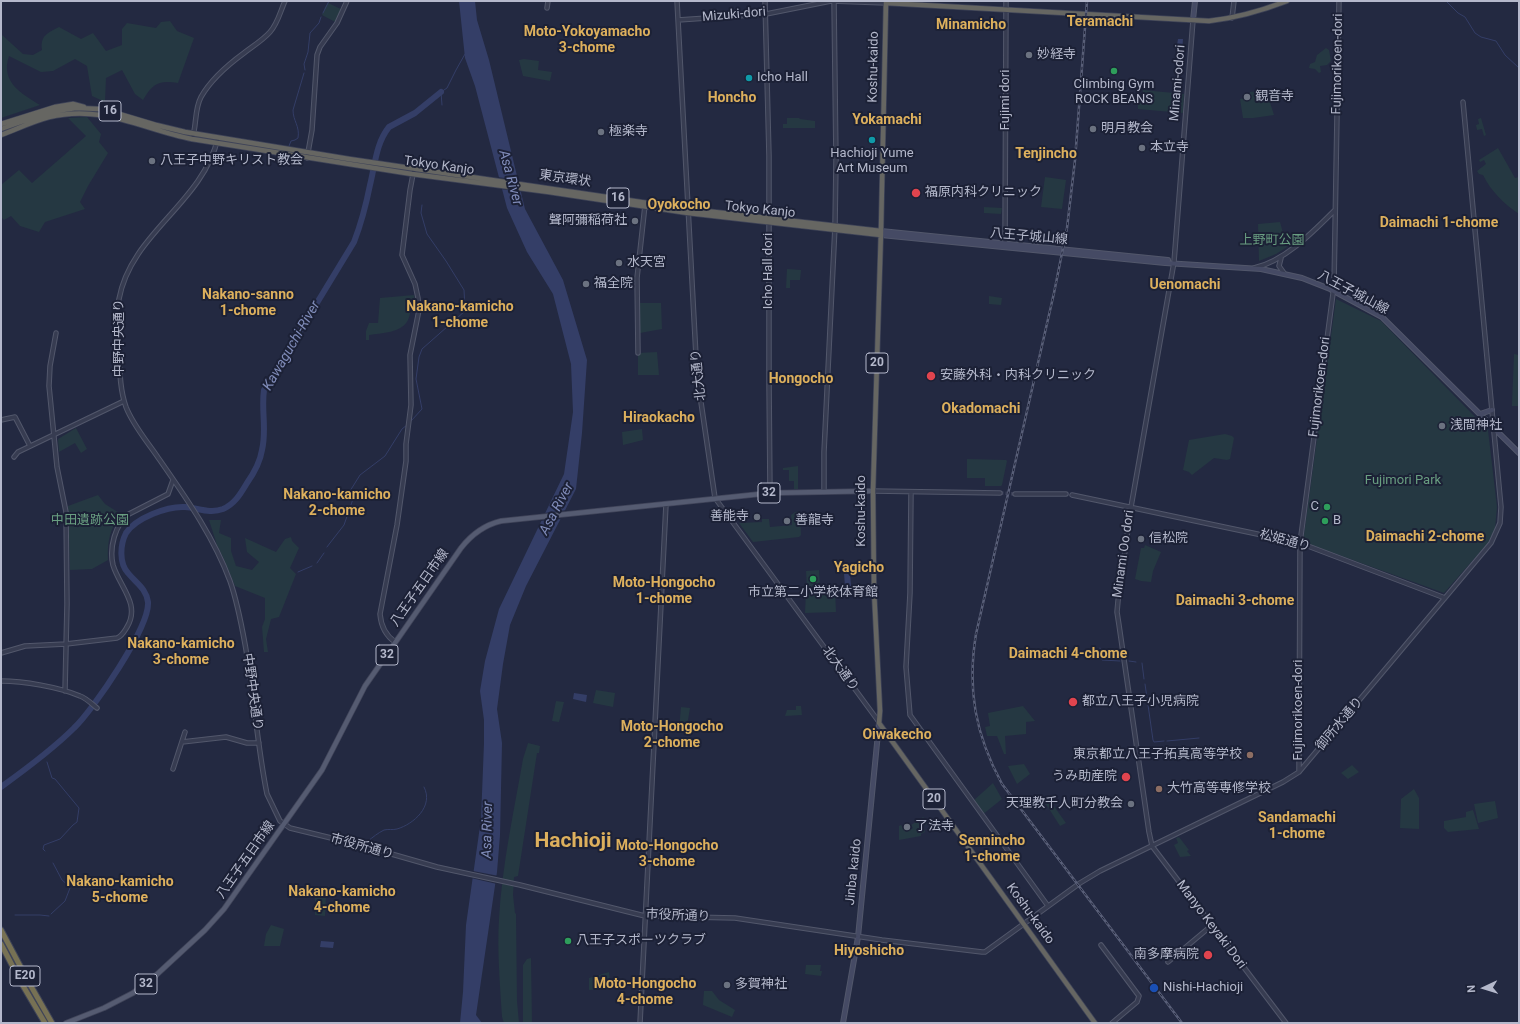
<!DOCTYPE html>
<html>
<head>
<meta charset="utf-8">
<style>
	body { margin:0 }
	#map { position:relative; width:1520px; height:1024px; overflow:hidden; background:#232941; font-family:Roboto,sans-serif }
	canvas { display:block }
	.frame { position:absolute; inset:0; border:2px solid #b4b8cb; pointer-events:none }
	.north { position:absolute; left:1464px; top:968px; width:40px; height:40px; -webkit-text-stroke:3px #1c2136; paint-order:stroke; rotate:266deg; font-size:11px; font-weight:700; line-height:16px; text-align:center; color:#b4b8cb }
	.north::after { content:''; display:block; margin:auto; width:14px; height:18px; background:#b4b8cb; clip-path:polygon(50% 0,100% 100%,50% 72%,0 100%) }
</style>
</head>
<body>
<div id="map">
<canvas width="1520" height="1024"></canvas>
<div class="frame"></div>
<div class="north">N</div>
</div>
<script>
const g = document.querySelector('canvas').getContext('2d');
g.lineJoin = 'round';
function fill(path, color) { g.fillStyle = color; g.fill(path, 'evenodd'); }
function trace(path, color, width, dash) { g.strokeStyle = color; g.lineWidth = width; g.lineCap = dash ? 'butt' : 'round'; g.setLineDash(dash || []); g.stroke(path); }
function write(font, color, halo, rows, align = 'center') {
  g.font = font + ' Roboto,"Noto Sans JP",sans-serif'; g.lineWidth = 4; g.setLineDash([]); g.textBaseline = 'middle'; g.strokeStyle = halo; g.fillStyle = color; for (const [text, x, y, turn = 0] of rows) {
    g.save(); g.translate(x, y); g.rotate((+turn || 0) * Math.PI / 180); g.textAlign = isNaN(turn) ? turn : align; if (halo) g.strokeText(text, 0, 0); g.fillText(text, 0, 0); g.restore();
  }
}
const green = new Path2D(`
	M328,3l15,7 -6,13 -15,-8 3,-8z
	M170,21l7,10 17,7 -16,45c-19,-3 -25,0 -35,17l-8,-6 -13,-24 -16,8 -1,24 -13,-6 -5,-30 -12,-7 -22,12 -12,1 -32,-16c-9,26 13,38 31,49l-39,13v-84l22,20 10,1 9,-5c-2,-15 6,-17 17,-23l22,12 12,-6 13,18 16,-6v-16l5,-6 29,5 5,-6z
	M1326,48l3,2 2,11 -4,4 -7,1 1,6 -2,1 -4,-4 -6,-1 1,-4 5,-2 2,-7z
	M524,59l15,2 -1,9 14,2 -2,9 -27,-5 -4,-16z
	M1143,90l41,4 -1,19 -45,-4v-13l4,1z
	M1266,90l8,25 -21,3h-10l-3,-19 9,-2 1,-5z
	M87,117l14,17 -2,8 9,11 -20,33 -8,16 5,7 -40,13 -6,10 -19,-6 -9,-10 -7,4 -3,-3v-32l18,-15 13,13 54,-47 -18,-18z
	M787,118h12l1,1 15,2v7h-32v-4h4z
	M1481,118l5,17 -2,1 -2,-7 -5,1 -1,-5 3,-1 -1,-5z
	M1498,148l17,30 4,-1v37c-14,-9 -29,-24 -36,-39l-4,-1 -2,-3 9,-7 -2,-4 -4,2 -1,-2z
	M1045,177l21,3 -4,29 -21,-2z
	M984,207l18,1 -1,6 -17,-1z
	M1280,222l7,25 -11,7 -17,7 -1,-37z
	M787,269l14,1 -1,10h-10v8h-4z
	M414,295l2,12h-4c-2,4 -2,9 -4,13 -6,13 -27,13 -39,15v5h-3v-9l3,-8h9l2,-25z
	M989,296l13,2 -1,7 -12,-1z
	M1336,299l45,22 107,109 9,77 -2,22 -7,14 -44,50 -141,-51z
	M639,303h22l1,26 -22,4z
	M657,352l2,23h-21v-22z
	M1514,354l5,1v51h-7v-2z
	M76,428l11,21 -6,4 -6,-10 -16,9 -1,-13z
	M642,429l1,11 -20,5 -1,-13z
	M1225,434l7,2 2,2 -4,21 -3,1 -13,-2 -22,17 -3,-3 -6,-2 6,-30z
	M967,459l39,1 1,1 -5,24 -1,1h-16v-8h-18z
	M798,466v23h-4v-8h-5v-11h-6v-2z
	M98,495l7,9 16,10c-11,14 -14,28 -13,46l-16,9 -22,1 -2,-64z
	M800,511l1,24 -2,2 -46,5 -14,-19 23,-1v-3h7l1,8 22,-2 -1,-10 4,-3z
	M209,520h12l-2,13 12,5v13l5,15 16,4 7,-8 -12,-10 -2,-14 31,14 9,-13 6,-2 1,4 7,7 -9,20 6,6 -17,43 -8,2 -5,20 2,13h-4l-2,-25 3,-8v-21l-30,-12 -12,-29 -6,-12z
	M1145,545l16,7 -8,19 -2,11 -10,-1 -6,-2 6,-31h3z
	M819,570l1,17 -13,1 -1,-17z
	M835,589l1,23 -31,1 1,-22z
	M596,690l19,3 -2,14 -20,-4z
	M556,701l8,1 -5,20 -7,-1z
	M796,706h5l1,9 -17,1 2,-6h9z
	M1023,706l12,15 -9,1v12l-21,2 1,18h-2l-7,-18h-10l-2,-9 5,-1 -2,-13z
	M681,707l9,1 -2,12 -6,10h-3z
	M528,743l12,3 -1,7h-2l-19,123 -4,1 -1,18 2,18 1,1 1,87 2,22h-15l-2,-6c-2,-33 -5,-66 -3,-98 3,-54 15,-108 24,-160z
	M1024,764l6,10 -13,10 -9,-18z
	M1352,765l7,7 -11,7 -7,-6z
	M993,783l9,16 -20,16 -9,-14z
	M1414,789l5,9v31l-19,-1 1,-29z
	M1048,798l18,25 -6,3 -16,-25z
	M1495,801l3,17 -20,5 -4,-19z
	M1473,810l6,19 -31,3 -4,-4v-7l22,-4v-5z
	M923,817l6,6 -6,3 2,6 -4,2v2l-22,4v-14l2,-1 5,7 7,-4 -2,-3z
	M1179,837l10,13 -2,1 4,5 -11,1 -6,-12 4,-2 -2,-5z
	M315,895l11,1 -1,20 -10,-1z
	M271,925l13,4 -4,17h-16l2,-12z
	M531,958l1,65h-9v-58l4,-6z
	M806,965h15l-1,6h2l-1,5 -16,-2z
	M609,972l2,17 -22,1v-12z
	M704,991h8l7,9 16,10 -3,7 -29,-12z`);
const water = new Path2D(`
	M459,1h16l2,19 12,40 36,149 38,71 24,80 -5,73 -6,56 -50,97 -16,39 -7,39 -6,45 5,34 -2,92 -3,37 -21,143 6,8h-22l3,-31 3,-67 15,-106 3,-76v-23l-4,-29 5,-30 14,-52 65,-135 9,-62 -2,-48 -18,-70 -26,-42 -20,-44 -32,-122 -10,-28z
	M1178,39h5l-1,13h-6z
	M844,573h6l1,13 -6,1z
	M574,693l13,2 -1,7 -13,-3z
	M321,941l13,1 -1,6 -13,-1z`);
const pier = new Path2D(`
	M497,177l23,3 3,12 -23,-3z
	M567,510l-4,9 -23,2 4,-8z
	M473,871l26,5 -2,8 -26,-6z`);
const stream = new Path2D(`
	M1446,1l12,12 7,4 10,16 6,4 15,4 9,14 14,13
	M323,13l6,-12
	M305,70l-1,-6 4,-12 2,-19 9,-10 2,-6
	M442,105l-1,-13 6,-4 9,-18 9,-16
	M289,146l2,-5 4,-1 3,-2c2,-12 -5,-17 -5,-28l11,-37
	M411,421l11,-12 -6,-30 3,-22 3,-8 43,-38v-2l-1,-19 -18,-29 -19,-27 -6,-21 1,-8
	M327,547l3,-4 14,-18 9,-26 -3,-8 10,-16 25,-19 17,-27 5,-4
	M317,563l7,-10
	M298,572l14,-6
	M1100,648l2,12 18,1
	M1129,661l7,1
	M1142,663l2,16
	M1145,684l8,56 1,2 10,-1
	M1167,741l32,-3
	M368,841c5,-4 10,-8 16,-11 4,-1 9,0 13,-1 17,-5 37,-23 27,-42
	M45,851l-2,-2 1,-4 16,-6 13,-14 4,-3 2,-14 -24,-29 -3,-1 -5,-16
	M53,863l9,17 7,6
	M51,914l14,-13 5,-13
	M15,915h25l9,1`);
const river = new Path2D(`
	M1,787c25,-18 51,-37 73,-59 19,-18 76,-101 74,-126 -2,-14 -12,-19 -20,-29 -9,-10 -8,-28 -2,-40 10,-15 41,-27 59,-26 13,1 25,7 38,2 12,-5 18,-16 24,-26 7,-10 13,-20 15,-33 5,-20 -1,-40 2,-60l90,-148c7,-18 12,-37 16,-57 5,-20 6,-42 19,-58l26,-14 26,-21`);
const tertiaryTunnel = new Path2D(`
	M1000,493l15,1`);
const tertiary = new Path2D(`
	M677,1l20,374 18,123 164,224
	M765,1l4,155v224l1,113
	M547,8l1,-7
	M1232,18l2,-17
	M678,20l88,-6 65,-13 55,2
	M1193,20l-19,242 -43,245 -13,94 -1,11 2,13 30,207 3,14 134,177
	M218,138c-16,66 -87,95 -99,161 -3,15 -1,31 0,47 1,21 0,41 7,61 7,18 20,33 31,49 27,39 56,79 73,125 7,20 11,41 15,63 9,50 12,101 22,150l13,27 10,7 70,17 77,22 83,18 125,31 90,2 147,22 100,12h3l95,-69 20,-12 183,-89 16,-10 192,-229 9,-20 1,-16 -38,-405
	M192,139c5,-13 2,-29 9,-42 9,-16 28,-33 43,-44 9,-7 19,-13 26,-21 8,-9 10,-20 15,-31
	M307,158l5,-28 5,-75 3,-8 17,-24 10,-22
	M1005,246l1,-245
	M1281,258l-2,8 5,7
	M1254,268c31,-7 59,-36 81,-58
	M56,333l-6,33 -1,20 8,81 9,45 1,92 -2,87
	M638,353l-1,-75 8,-73
	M1,420l14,-3 15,29
	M14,457l4,-5 106,-51
	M873,491l127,2
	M824,492v-40l11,-226 1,-65 -2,-160
	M911,492l-1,101 -4,74 4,48 138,191
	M1015,494h51
	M1072,495l228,48 145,55
	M395,642c-10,-7 -14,-16 -15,-28l17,-89 9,-64v-17l5,-39 -1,-50 9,-45 -1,-12 -3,-14 -13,-29 8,-65 4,-21
	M1,653l24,-7 41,-2 51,-6c5,-2 7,-6 10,-11 14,-23 -8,-41 -14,-62 -4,-17 2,-41 16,-51l39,-20 5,-14
	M1,681c22,0 58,6 79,15 6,2 12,8 17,12
	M182,742l44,-5 21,6h12
	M173,769l12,-37
	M1299,772l1,-229 34,-257 5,-285
	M1101,945l38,51 -2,6 -25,21
	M1168,962l43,-36
	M640,1023l26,-519`);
const secondary = new Path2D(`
	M1193,20l2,-19
	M881,231l287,29
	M881,235l284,28 96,6 41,9 28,11 52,28 137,136
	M1480,414l12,-4
	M843,1023l15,-86 21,-214`);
const primary = new Path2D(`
	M66,1023l38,-15 29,-15 20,-15 52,-48 19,-21 98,-139 43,-84 96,-138c11,-14 23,-23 40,-27l269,-28 103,-2`);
const trunk = new Path2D(`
	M886,1l-5,230 -8,260 1,99 6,121 -1,12 216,300
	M886,3l323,18c28,-3 52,-10 78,-20
	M1,124l54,-17 18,-3 11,3
	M1,129l34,-12 21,-6 20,-3 23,1 17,4 40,12 29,7 164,27 339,50 193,22
	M1,135c16,-6 32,-14 48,-18 53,-13 93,12 143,22l220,35 137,18 139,21 193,22`);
const motorway = new Path2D(`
	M1,930l27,51 24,42
	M1,944l21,40 23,39`);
const rail = new Path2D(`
	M1087,1l-12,159 -8,68 -13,65 -78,341c-9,55 -1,100 26,150l180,239`);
const markers = [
	[1029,55,4,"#6b7280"],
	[1114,71,4,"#2e9e5b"],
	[749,78,4,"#0f9aa8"],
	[1247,97,4,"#6b7280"],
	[1093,129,4,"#6b7280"],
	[601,132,4,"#6b7280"],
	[872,140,4,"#0f9aa8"],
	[1142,148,4,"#6b7280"],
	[152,161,4,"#6b7280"],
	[916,193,5,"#e0444e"],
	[635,221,4,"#6b7280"],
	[619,263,4,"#6b7280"],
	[586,284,4,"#6b7280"],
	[931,376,5,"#e0444e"],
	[1442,426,4,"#6b7280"],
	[1327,507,4,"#2e9e5b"],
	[757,517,4,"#6b7280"],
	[787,521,4,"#6b7280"],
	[1325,521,4,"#2e9e5b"],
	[1141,539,4,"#6b7280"],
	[813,579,4,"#2e9e5b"],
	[1073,702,5,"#e0444e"],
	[1250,755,4,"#8d6e63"],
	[1126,777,5,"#e0444e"],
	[1159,789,4,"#8d6e63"],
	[1131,804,4,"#6b7280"],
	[907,827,4,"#6b7280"],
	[568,941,4,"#2e9e5b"],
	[1208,955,5,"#e0444e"],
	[727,985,4,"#6b7280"],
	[1154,988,5,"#1a4fb4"]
];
const shields = [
	[110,111,22],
	[618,198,22],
	[877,363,22],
	[769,493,22],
	[387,655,22],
	[934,799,22],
	[25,976,30],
	[146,984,22]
];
const shieldNames = [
	["16",110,111],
	["16",618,198],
	["20",877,363],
	["32",769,493],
	["32",387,655],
	["20",934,799],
	["E20",25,976],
	["32",146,984]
];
const streetNames = [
	["Mizuki-dori",734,15,-5],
	["Fujimorikoen-dori",1338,64,-89],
	["Koshu-kaido",874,67,-89],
	["Minami-odori",1178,83,-85],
	["Fujimi dori",1006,100,-90],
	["Tokyo Kanjo",439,166,8],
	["東京環状",565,179,8],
	["Tokyo Kanjo",760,210,6],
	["八王子城山線",1029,237,5],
	["Icho Hall dori",769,271,-90],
	["八王子城山線",1353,293,28],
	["中野中央通り",120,338,-90],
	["北大通り",699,375,-96],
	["Fujimorikoen-dori",1320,387,-83],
	["Koshu-kaido",862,511,-90],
	["松姫通り",1285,541,15],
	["Minami Oo dori",1124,554,-82],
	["八王子五日市線",420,588,-55],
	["北大通り",840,669,54],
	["中野中央通り",252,692,82],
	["Fujimorikoen-dori",1299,710,-90],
	["御所水通り",1340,724,-50],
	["市役所通り",362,847,15],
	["八王子五日市線",246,860,-55],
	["Jinba kaido",854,872,-84],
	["Koshu-kaido",1030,914,54],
	["市役所通り",678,916,2],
	["Manyo Keyaki Dori",1211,925,53]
];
const poiNames = [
	["妙経寺",1037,55],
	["Icho Hall",757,78],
	["Climbing Gym",1114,85,"center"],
	["ROCK BEANS",1114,100,"center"],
	["観音寺",1255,97],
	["明月教会",1101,129],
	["極楽寺",609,132],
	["本立寺",1150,148],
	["Hachioji Yume",872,154,"center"],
	["Art Museum",872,169,"center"],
	["八王子中野キリスト教会",160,161],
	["福原内科クリニック",925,193],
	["聲阿彌稲荷社",627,221,"right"],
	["水天宮",627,263],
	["福全院",594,284],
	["安藤外科・内科クリニック",940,376],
	["浅間神社",1450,426],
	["C",1319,507,"right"],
	["善能寺",749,517,"right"],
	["善龍寺",795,521],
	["B",1333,521],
	["信松院",1149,539],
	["市立第二小学校体育館",813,593,"center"],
	["都立八王子小児病院",1082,702],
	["東京都立八王子拓真高等学校",1242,755,"right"],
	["うみ助産院",1117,777,"right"],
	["大竹高等専修学校",1167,789],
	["天理教千人町分教会",1123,804,"right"],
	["了法寺",915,827],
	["八王子スポーツクラブ",576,941],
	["南多摩病院",1199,955,"right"],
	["多賀神社",735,985],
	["Nishi-Hachioji",1163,988]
];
const parkNames = [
	["上野町公園",1272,241],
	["Fujimori Park",1403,481],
	["中田遺跡公園",90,521]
];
const neighbourhoodNames = [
	["Teramachi",1100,22],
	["Minamicho",971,25],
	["Moto-Yokoyamacho",587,32],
	["3-chome",587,48],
	["Honcho",732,98],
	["Yokamachi",887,120],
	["Tenjincho",1046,154],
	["Oyokocho",679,205],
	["Daimachi 1-chome",1439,223],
	["Uenomachi",1185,285],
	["Nakano-sanno",248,295],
	["1-chome",248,311],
	["Nakano-kamicho",460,307],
	["1-chome",460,323],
	["Hongocho",801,379],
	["Okadomachi",981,409],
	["Hiraokacho",659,418],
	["Nakano-kamicho",337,495],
	["2-chome",337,511],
	["Daimachi 2-chome",1425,537],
	["Yagicho",859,568],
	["Moto-Hongocho",664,583],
	["1-chome",664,599],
	["Daimachi 3-chome",1235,601],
	["Nakano-kamicho",181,644],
	["3-chome",181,660],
	["Daimachi 4-chome",1068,654],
	["Moto-Hongocho",672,727],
	["2-chome",672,743],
	["Oiwakecho",897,735],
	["Sandamachi",1297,818],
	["1-chome",1297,834],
	["Sennincho",992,841],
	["1-chome",992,857],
	["Moto-Hongocho",667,846],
	["3-chome",667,862],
	["Nakano-kamicho",120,882],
	["5-chome",120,898],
	["Nakano-kamicho",342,892],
	["4-chome",342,908],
	["Hiyoshicho",869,951],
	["Moto-Hongocho",645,984],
	["4-chome",645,1000]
];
const waterNames = [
	["Asa River",510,178,75],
	["Kawaguchi-River",292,346,-60],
	["Asa River",557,509,-62],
	["Asa River",488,830,-89]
];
const townNames = [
	["Hachioji",573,842]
];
fill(green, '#253842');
fill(water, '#343e67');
fill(pier, '#232941');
trace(stream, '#343e67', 1);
trace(river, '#343e67', 6);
trace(tertiaryTunnel, '#393e56', 3.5, [3.5, 2]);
trace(tertiary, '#52576b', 5.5);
trace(secondary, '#52576b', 6);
trace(primary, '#41455a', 6);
trace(trunk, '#3f4458', 6);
trace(motorway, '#3f4458', 7);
trace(tertiary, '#373c51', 3.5);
trace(secondary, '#454a64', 4);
trace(primary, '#555b71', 4.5);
trace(trunk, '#666662', 4.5);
trace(motorway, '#777154', 5);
trace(rail, '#595f78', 2.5);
trace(rail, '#1c2136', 1, [3]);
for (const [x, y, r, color] of markers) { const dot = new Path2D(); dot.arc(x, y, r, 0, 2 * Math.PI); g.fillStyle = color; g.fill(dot); trace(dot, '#1c2136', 1.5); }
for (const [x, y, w] of shields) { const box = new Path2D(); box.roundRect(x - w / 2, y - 10, w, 20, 3); g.fillStyle = '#1c2136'; g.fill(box); trace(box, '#b4b8cb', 1); }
write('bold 12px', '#b4b8cb', null, shieldNames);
write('13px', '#b4b8cb', '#1c2136', streetNames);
write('13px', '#b4b8cb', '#1c2136', poiNames, 'left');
write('13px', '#699e81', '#1c2136', parkNames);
write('bold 14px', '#ddb05d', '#1c2136', neighbourhoodNames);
write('italic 14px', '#808cb9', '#1c2136', waterNames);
write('bold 21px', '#ddb05d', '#1c2136', townNames);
</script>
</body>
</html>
